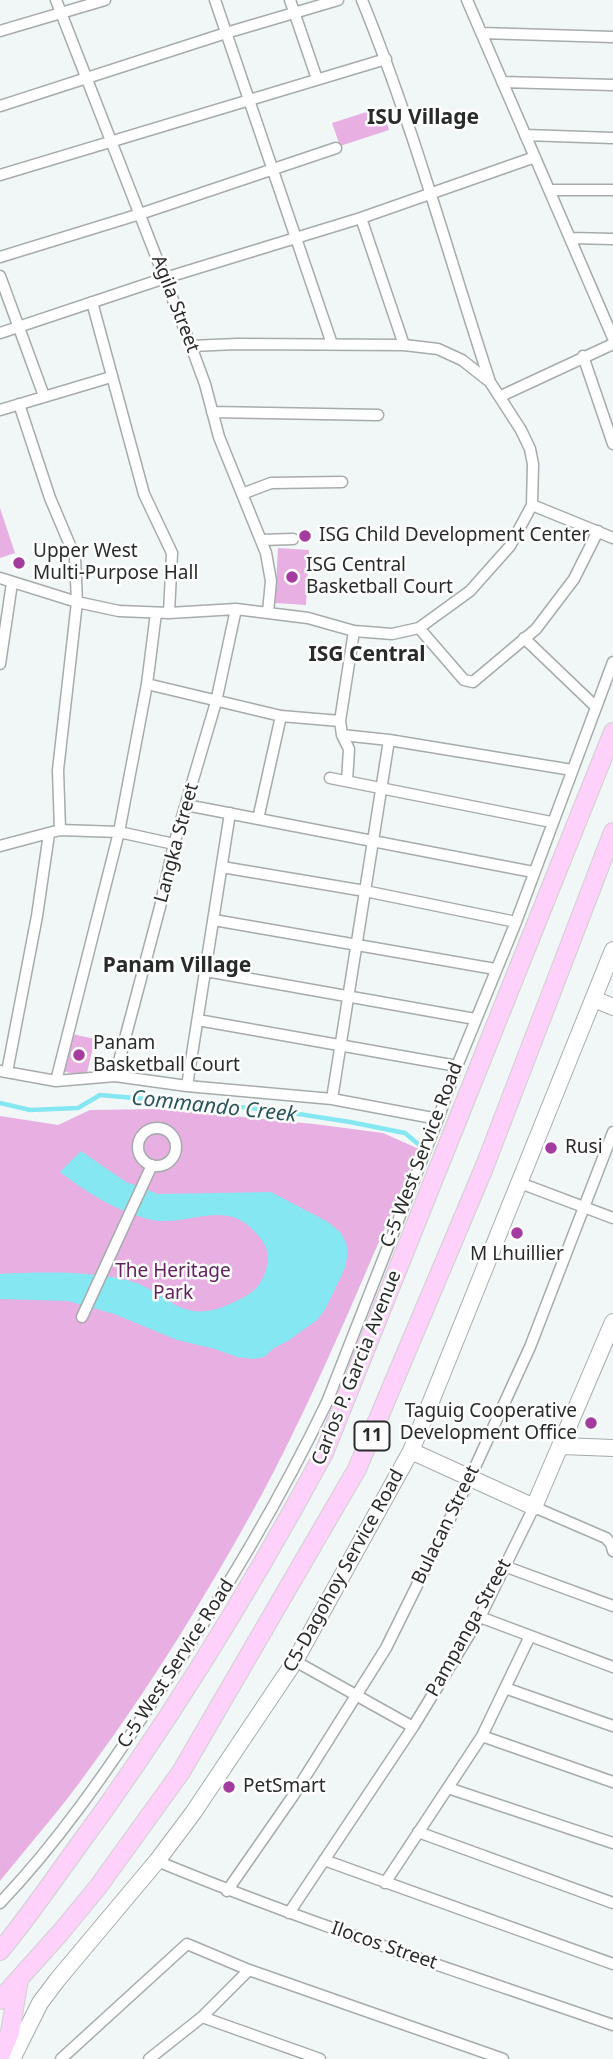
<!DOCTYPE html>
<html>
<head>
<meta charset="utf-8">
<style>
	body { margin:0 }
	canvas { display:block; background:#f1f7f7 }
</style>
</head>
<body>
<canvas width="613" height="2059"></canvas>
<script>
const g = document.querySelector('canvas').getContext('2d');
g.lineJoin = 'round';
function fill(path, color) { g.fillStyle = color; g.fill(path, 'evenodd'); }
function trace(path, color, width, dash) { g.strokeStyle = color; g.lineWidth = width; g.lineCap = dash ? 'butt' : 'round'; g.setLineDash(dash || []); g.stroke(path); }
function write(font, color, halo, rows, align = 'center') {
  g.font = font + ' "Noto Sans",sans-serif'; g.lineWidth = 5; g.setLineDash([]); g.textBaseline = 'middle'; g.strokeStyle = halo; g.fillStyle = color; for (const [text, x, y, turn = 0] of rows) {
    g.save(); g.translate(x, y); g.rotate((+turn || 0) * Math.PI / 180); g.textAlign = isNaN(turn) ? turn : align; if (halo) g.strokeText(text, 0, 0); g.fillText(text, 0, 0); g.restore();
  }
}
const green = new Path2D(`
	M382,107l7,23 -49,16 -8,-23z
	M0,508l15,45 -15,5z
	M278,548l31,2 -3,55 -31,-2z
	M72,1034l23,5 -9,38 -23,-6z
	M160,1109l154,15 69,9 36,16c-51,116 -98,235 -158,347 -58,106 -123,211 -197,307 -21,26 -43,52 -64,78v-765l58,9 32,-15z`);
const water = new Path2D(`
	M81,1151l45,31 32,12 113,-2 57,30 13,11 5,10 2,10 -3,15 -19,40 -9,12 -29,21 -14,7 -10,9 -10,2 -17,-2 -22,-8 -38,-9 -63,-26 -46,-13 -68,-2v-25c40,-2 83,-3 122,5 45,8 55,49 108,25 8,-4 16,-7 23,-13 11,-9 18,-28 13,-43 -1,-5 -8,-13 -12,-17 -30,-34 -70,-2 -106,-12 -34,-9 -60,-26 -88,-47z`);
const stream = new Path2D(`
	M0,1103l30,7 48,-2 22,-13 173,15 77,12 55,11 19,16`);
const street = new Path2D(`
	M56,0l135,346 14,38 14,53 47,116 5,28 -3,31
	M215,0l117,344
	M290,0l27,79
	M362,0c51,125 86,254 128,382
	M467,0l146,338
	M0,31l105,-31
	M481,33l132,4
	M502,82l111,3
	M0,106l226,-73 112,-33
	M525,135l88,3
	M0,175l386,-116
	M549,190h64
	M361,218l43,127
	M570,238l43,1
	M0,257l140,-43 196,-66
	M0,276l44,120
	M92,302l52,192 28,59 -3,60
	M0,333l165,-55 196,-60 174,-61
	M583,356l30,88
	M501,396l112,-52
	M19,404l31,94 25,59 2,45 -19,168 2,60
	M0,410l111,-33
	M212,412l166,3
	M242,494l29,-11 71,-1
	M532,505l81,33
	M261,540l32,-1
	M0,578l77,24 42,9 50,2 67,-4 72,9 46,13 38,3 27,-6 51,-37 40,-45 22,-41 1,-41 -3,-15 -9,-19 -31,-48 -28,-22 -24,-11 -34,-4 -167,-1 -46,2
	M419,628l45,52 9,2 63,-53 38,-50 24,-48
	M524,638l72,69
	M0,664l12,-81
	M147,684l134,32 59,5
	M342,735l47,5 183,30
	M330,778l221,44
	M347,781l2,-32 -7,-14 -2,-14 14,-90
	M186,805l347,67
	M258,819l23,-103
	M0,846l60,-16 59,2 55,12
	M222,867l143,24 151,31
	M214,920l281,49
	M206,971l269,48
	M198,1020l259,46
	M0,1071l56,10 59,-5 72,10 145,13 106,20
	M7,1072l30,-156 12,-82
	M115,1076l45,-169 14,-63 42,-142 20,-93
	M56,1081l63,-249 28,-148 9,-71
	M187,1086l43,-273
	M332,1099l57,-359
	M138 1147a19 19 0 1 1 38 0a19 19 0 1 1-38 0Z
	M520,1183l93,35
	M82,1317l70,-152
	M504,1566l109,40
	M480,1617l133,50
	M295,1661l118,66
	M505,1688l108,38
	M482,1736l131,46
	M448,1788l165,55
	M418,1832l195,71
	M324,1860l289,104
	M157,1861c150,62 303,111 456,164
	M385,1883l97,-147 48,-100
	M227,1891l66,-95 93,-148 84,-170 60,-131 83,-215
	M0,1903c57,-60 105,-129 151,-199 65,-97 126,-197 176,-302l111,-283 19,-53 59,-144 97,-260
	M289,1913l124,-186 67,-110 54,-110 72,31 5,6 2,7
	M202,2017l118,42
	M61,2059l126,-115 62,26 254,89
	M149,2059l53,-42 47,-47`);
const secondary = new Path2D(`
	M594,999l19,8
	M562,1446l51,2
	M411,1451l123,56 79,-185
	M12,2059l28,-56 18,-24 99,-118 36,-48 102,-152 116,-210 202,-501`);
const primary = new Path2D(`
	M0,1951c26,-31 49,-65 73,-98 94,-127 176,-261 251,-400l289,-721
	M0,2000l60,-67 38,-46 83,-115 176,-303 127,-301 129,-336
	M0,2056l10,-24 9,-53`);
const markers = [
	[305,536,7,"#a43b9e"],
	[19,563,7,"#a43b9e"],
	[292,577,7,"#a43b9e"],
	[79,1055,7,"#a43b9e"],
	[551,1148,7,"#a43b9e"],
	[517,1233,7,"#a43b9e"],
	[591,1423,7,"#a43b9e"],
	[229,1787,7,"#a43b9e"]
];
const shields = [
	[372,1436,35]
];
const shieldNames = [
	["11",372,1436]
];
const streetNames = [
	["Agila Street",175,304,69],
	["Langka Street",177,843,-75],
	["C-5 West Service Road",422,1155,-69],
	["Carlos P. Garcia Avenue",357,1368,-68],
	["Bulacan Street",446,1525,-64],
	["C5-Dagohoy Service Road",344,1571,-61],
	["Pampanga Street",469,1628,-61],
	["C-5 West Service Road",176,1664,-57],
	["Ilocos Street",384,1946,19]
];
const poiNames = [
	["ISG Child Development Center",319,536],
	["Upper West",33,552],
	["Multi-Purpose Hall",33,574],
	["ISG Central",306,566],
	["Basketball Court",306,588],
	["Panam",93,1044],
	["Basketball Court",93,1066],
	["Rusi",565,1148],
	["M Lhuillier",517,1255,"center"],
	["Taguig Cooperative",577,1412,"right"],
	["Development Office",577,1434,"right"],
	["PetSmart",243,1787]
];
const parkNames = [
	["The Heritage",173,1272],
	["Park",173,1294]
];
const neighbourhoodNames = [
	["ISU Village",423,118],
	["ISG Central",367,655],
	["Panam Village",177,966]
];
const waterNames = [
	["Commando Creek",214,1107,6]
];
fill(green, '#e8afe2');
fill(water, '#84e7f1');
trace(stream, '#84e7f1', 4.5);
trace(street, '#a6abac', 13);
trace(secondary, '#a6abac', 18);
trace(primary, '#d0d0d0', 20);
trace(street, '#fff', 10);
trace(secondary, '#fff', 16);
trace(primary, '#fdd1f9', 18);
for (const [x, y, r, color] of markers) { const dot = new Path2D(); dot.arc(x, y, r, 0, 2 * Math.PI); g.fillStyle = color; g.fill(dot); trace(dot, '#fff', 2.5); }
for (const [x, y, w] of shields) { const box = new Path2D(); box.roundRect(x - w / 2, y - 14.5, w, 29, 5); g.fillStyle = '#fff'; g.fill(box); trace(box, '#292b2b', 2); }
write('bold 18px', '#292b2b', null, shieldNames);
write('19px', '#292b2b', '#fff', streetNames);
write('19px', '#292b2b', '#fff', poiNames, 'left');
write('19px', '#62205e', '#fff', parkNames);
write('bold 21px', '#292b2b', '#fff', neighbourhoodNames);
write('italic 21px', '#29555a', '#fff', waterNames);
</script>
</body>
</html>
